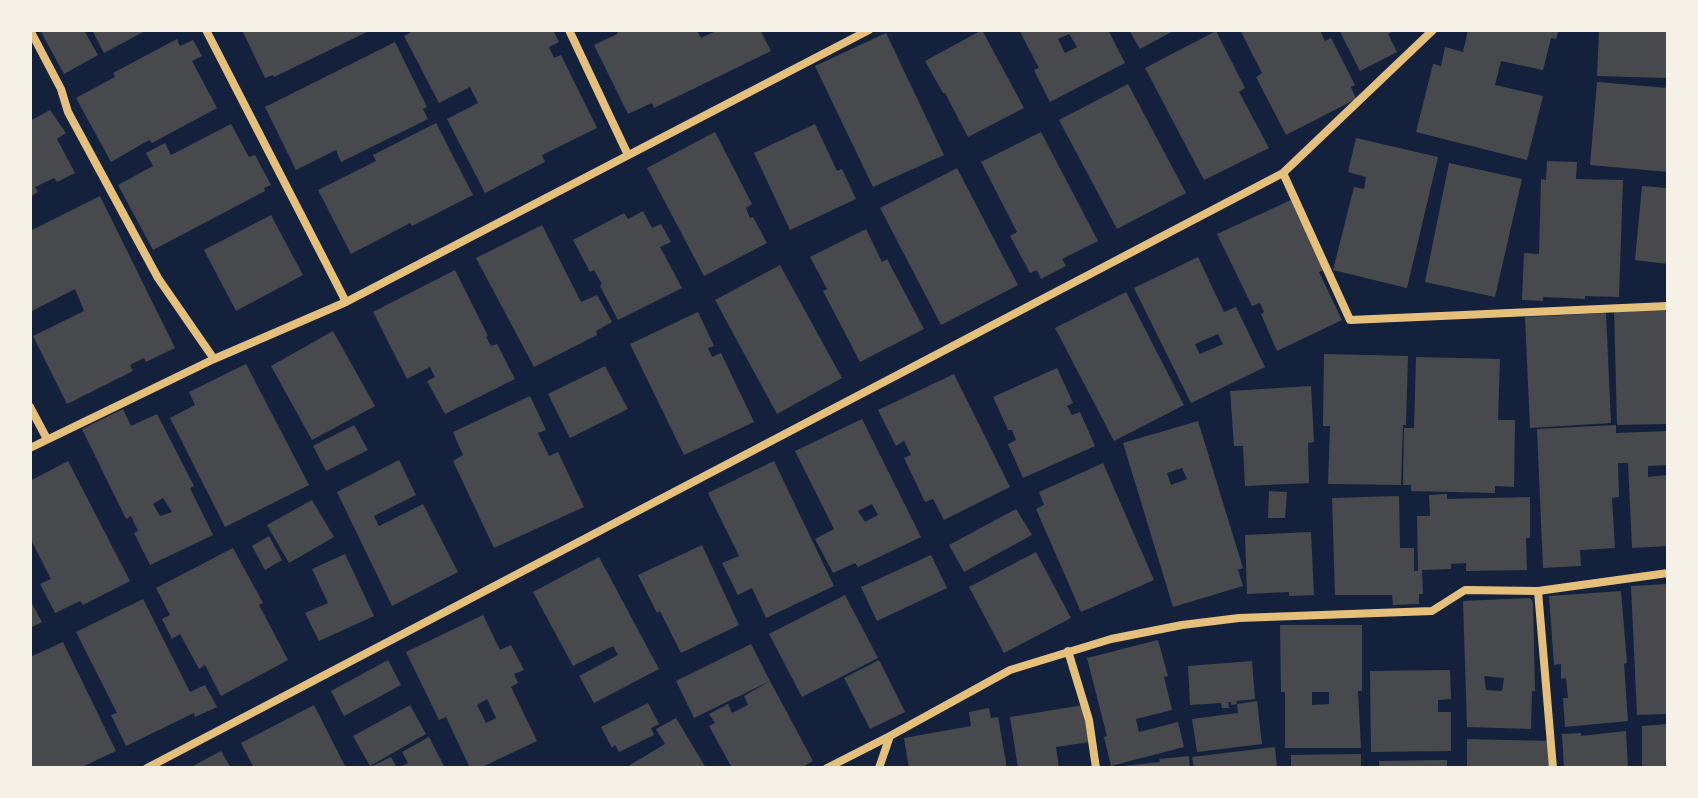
<!DOCTYPE html>
<html>
<head>
<meta charset="utf-8">
<style>
	body { margin:0 }
	#map { position:relative; width:1698px; height:798px; overflow:hidden; background:#14213d; font-family:Karla,sans-serif }
	canvas { display:block }
	.frame { position:absolute; inset:0; border:32px solid #f6f1e7; pointer-events:none }
</style>
</head>
<body>
<div id="map">
<canvas width="1698" height="798"></canvas>
<div class="frame"></div>
</div>
<script>
const g = document.querySelector('canvas').getContext('2d');
g.lineJoin = 'round';
function fill(path, color) { g.fillStyle = color; g.fill(path, 'evenodd'); }
function trace(path, color, width, dash) { g.strokeStyle = color; g.lineWidth = width; g.lineCap = dash ? 'butt' : 'round'; g.setLineDash(dash || []); g.stroke(path); }
const building = new Path2D(`
	M40,30h44l14,25 -34,19z
	M92,30h55l-43,23z
	M242,30h129l-97,47 -1,-2 -8,3z
	M415,30h138l6,12 -10,5 5,11 7,-3 36,73 -55,27 3,7 -60,31 -38,-74 31,-16 -8,-16 -31,16 -35,-67z
	M619,30h78l4,8 17,-8h42l11,21 -117,57 -2,-5 -24,11 -34,-69 23,-11z
	M982,30l42,78 -56,29 -23,-44h-2l-18,-32z
	M1019,30h89l17,33 -75,39 -16,-32 5,-2zM1069,34l8,13 -12,6 -7,-14z
	M1129,30h46l-35,19z
	M1240,30h80l5,11 6,-3 24,47 -4,2 5,12 -70,36 -30,-58 6,-4z
	M1339,30h57l-8,4 9,18 -37,19z
	M1468,30h91l-3,9 -5,-1 -8,32 -42,-9 -6,24 48,11 -16,64 -111,-28 17,-68 8,2 4,-19 18,5z
	M1599,30h69v48l-71,-2z
	M1216,31l29,57 -6,4 30,56 -65,32 -59,-112z
	M886,33l58,122 -71,32 -58,-121z
	M177,39l3,7 13,-6 9,16 -10,5 25,47 -65,35 -3,-3 -38,22 -35,-64 39,-21 -2,-4z
	M395,42l32,65 -4,2 5,10 -87,43 -5,-12 -40,20 -31,-63z
	M1597,82l71,6v84l-78,-7z
	M1128,84l58,109 -69,36 -58,-109z
	M50,110l16,23 -9,6 18,34 -18,9 -3,-4 -19,9 3,5 -8,5v-76z
	M436,123l37,72 -61,31 -2,-3 -59,31 -33,-64 58,-29 -3,-6z
	M231,124l18,33 6,-2 16,30 -7,3 1,3 -112,59 -35,-65 35,-19 -7,-13 19,-10 6,12z
	M815,124l22,47 5,-2 14,30 -66,31 -36,-77z
	M715,132l37,72 -6,4 4,10 3,-1 14,26 -63,33 -57,-108z
	M1041,132l57,109 -36,18 4,7 -25,13 -4,-9 -7,3 -20,-37 7,-4 -36,-70z
	M1356,138l82,19 -31,131 -74,-18 21,-83 10,2 2,-12 -18,-5z
	M1547,161l30,1 -1,17 47,1 -4,117 -34,-1v3l-42,-2v4l-21,-1 2,-47 15,1 2,-75 5,1z
	M1449,163l73,16 -27,118 -70,-15z
	M957,168l61,117 -77,40 -61,-117z
	M1642,186l26,2v76l-33,-4z
	M100,196l75,152 -29,14 -2,-4 -14,7 3,6 -66,33 -34,-68 51,-25 -9,-22 -45,23v-81z
	M1291,200l33,70 -5,2 23,48 -65,31 -16,-37 3,-2 -4,-9 -8,3 -35,-72z
	M643,211l9,17 9,-4 10,18 -11,5 22,41 -64,32 -18,-34 2,-2 -8,-14 -4,2 -17,-32 51,-27 4,6z
	M271,215l32,60 -67,36 -32,-61z
	M542,225l39,77 16,-7 15,27 -16,9 1,4 -63,32 -58,-109z
	M866,229l16,33 5,-3 37,70 -64,33 -37,-71 4,-2 -17,-32z
	M1198,257l26,55 12,-5 29,60 -74,36 -57,-115zM1218,334l5,10 -23,10 -5,-10z
	M780,265l62,113 -65,36 -62,-114z
	M455,270l33,66 -2,1 5,9 6,-2 18,35 -70,35 -18,-33 8,-4 -5,-10 -23,12 -34,-67z
	M1126,292l58,113 -70,36 -59,-113z
	M1668,309v115l-51,1 -3,-115z
	M698,312l16,34 -6,2 4,9 9,-4 33,69 -70,33 -54,-111z
	M1606,313l5,110 -81,5 -5,-111z
	M333,331l42,75 -63,34 -41,-74z
	M1324,354l84,2 -2,69h-3l-2,60 -73,-1 2,-58h-7z
	M1416,357l84,2 -2,61h17l-1,67 -19,-1v7l-84,-2v-6h-8l1,-57h10z
	M246,364l63,121 -84,42 -55,-109 25,-13 -6,-13z
	M605,366l23,43 -58,29 -22,-44z
	M1057,368l16,35 -6,3 5,9 8,-3 15,34 -72,32 -15,-34 8,-4 -4,-10h-4l-15,-33z
	M954,374l56,113 -66,33 -11,-21 -8,3 -21,-44 7,-3 -7,-14 -8,5 -18,-36z
	M1311,386l3,56 -6,1 1,40 -64,3 -2,-40h-9l-4,-55z
	M530,396l16,34 -8,3 11,23 9,-4 26,55 -90,41 -41,-87 10,-6 -10,-23z
	M123,409l8,17 26,-12 37,72 -4,2 23,47 -63,30 -16,-32 4,-2 -7,-15 -5,3 -44,-90zM163,498l9,14 -12,4 -7,-12z
	M862,419l59,118 -63,30 -3,-4 -22,10 -18,-34 19,-10 -39,-78zM872,504l6,11 -13,7 -7,-11z
	M1198,421l45,147 -5,2 5,16 -70,21 -50,-164zM1182,468l5,11 -16,6 -4,-12z
	M354,425l14,25 -42,21 -13,-25z
	M1616,425v8l52,-2v34l-20,1v11l20,-2v71l-36,2 -4,-85h-10l1,34 -7,1 3,50 -35,2 1,16 -38,2 -6,-139z
	M399,460l17,35 -42,21 5,10 44,-22 35,68 -66,34 -55,-114z
	M68,461l62,120 -47,24 -3,-4 -25,12 -15,-29 11,-5 -21,-41v-57z
	M774,461l60,125 -68,32 -14,-30 -14,7 -16,-32 17,-7 -31,-63z
	M1103,463l51,117 -73,32 -45,-103 8,-4 -5,-13z
	M1269,491l18,1 -2,26h-17z
	M1447,494v5l83,-2v41h-4l1,32 -61,1v-8l-15,1v5l-29,1 1,24h-4v10l-26,1 -1,-10h-57l-3,-97 67,-2 1,52h14v23h4l-1,-55h13l-1,-21z
	M312,500l22,37 -45,26 -22,-38z
	M1016,509l16,26 -68,37 -15,-27z
	M1311,532l3,63 -25,1v-4l-42,2 -2,-59z
	M269,536l13,24 -17,10 -13,-24z
	M702,545l37,80 -58,28 -21,-42 -3,2 -19,-38z
	M233,548l30,55 -4,2 29,55 -67,36 -16,-31 -6,4 -19,-35 -8,5 -10,-20 8,-4 -14,-27z
	M1036,552l35,66 -67,35 -35,-66z
	M345,554l29,62 -55,25 -14,-28 23,-10 -16,-34z
	M931,555l16,33 -70,33 -16,-34z
	M599,557l60,112 -65,34 -15,-27 39,-21 -5,-9 -40,20 -40,-74z
	M1668,584v130l-31,1 -6,-129z
	M1621,591l6,72 -3,1 4,57 -63,6 -2,-29h5l-2,-20 -5,1v-15l-7,1 -5,-69z
	M845,595l33,63 -76,39 -33,-63z
	M1530,598l3,4 2,89h-3l-1,38 -64,-2 -4,-126zM1484,676l20,2 -2,13 -16,-1z
	M143,599l47,93 15,-7 12,22 -22,10 -1,-4 -68,33 -15,-31 6,-2 -41,-81z
	M30,600l12,22 -12,6z
	M483,615l17,35 11,-5 13,25 -10,4 4,9 -7,4 26,54 -57,27h-10l-24,-51 -7,3 -33,-68zM487,699l9,19 -10,5 -9,-18z
	M1280,625h82v66h-4l3,57h-76v-56h-4zM1312,692h17v12l-17,1z
	M1158,640l10,36 -4,1 8,33 -36,9 3,13 39,-10 6,25 -73,19 -7,-29 3,-1 -20,-78z
	M63,642l53,109 -36,17h-50v-111z
	M751,644l19,37 -76,37 -18,-37z
	M388,660l13,25 -57,31 -13,-25z
	M879,660l26,52 -35,17 -26,-51z
	M1252,661l3,38 -19,2 1,3 -6,1v-3h-3l1,6h-7l-1,-5 -31,2 -2,-39z
	M1450,670l1,29 -13,1v12h13v39l-80,1 -1,-81z
	M770,681l43,80 -12,7h-69l-23,-42 6,-3 -6,-9 19,-10 4,9 16,-8 -4,-9z
	M1257,701l5,43 -65,8 -5,-33 46,-6 -1,-9z
	M648,703l11,21 -8,4 3,7 -35,17 -4,-7 -3,3 -11,-21z
	M314,705l32,63h-92l-13,-25z
	M410,705l16,29 -56,32 -17,-30z
	M1084,705l6,37 -34,5 3,21h-41l-8,-51z
	M989,708l2,10 7,-1 9,51h-98l-5,-30 67,-12 -2,-14z
	M676,718l30,50h-81l40,-24 -9,-15z
	M1668,724v44h-26v-42z
	M1626,731l2,37h-64l-2,-34 19,-1v3z
	M429,737l16,31h-47l10,-5 -6,-11z
	M1467,739l82,2v27h-82z
	M1275,747l2,21h-83l-2,-11z
	M221,751l10,17h-42z
	M1361,754v14h-70v-13z
	M1189,756l1,12h-67v-2l37,-4 -1,-3z
	M391,757l6,11h-29z
	M1447,760v8h-68v-7z`);
const minor = new Path2D(`
	M30,30l31,59 7,23 90,166 56,81
	M206,30l140,272
	M569,30l59,125
	M1433,30l-150,143 67,147 318,-14
	M30,407l17,32
	M30,448l184,-89 132,-57 523,-272
	M1538,591l15,177
	M1068,651l21,69 7,48
	M147,768l1136,-595
	M827,768l63,-32
	M879,768l11,-32 120,-66 101,-31 71,-14 57,-7 193,-7 33,-21 73,1 130,-18`);
fill(building, '#48494c');
trace(minor, '#e5c07b', 8);
</script>
</body>
</html>
